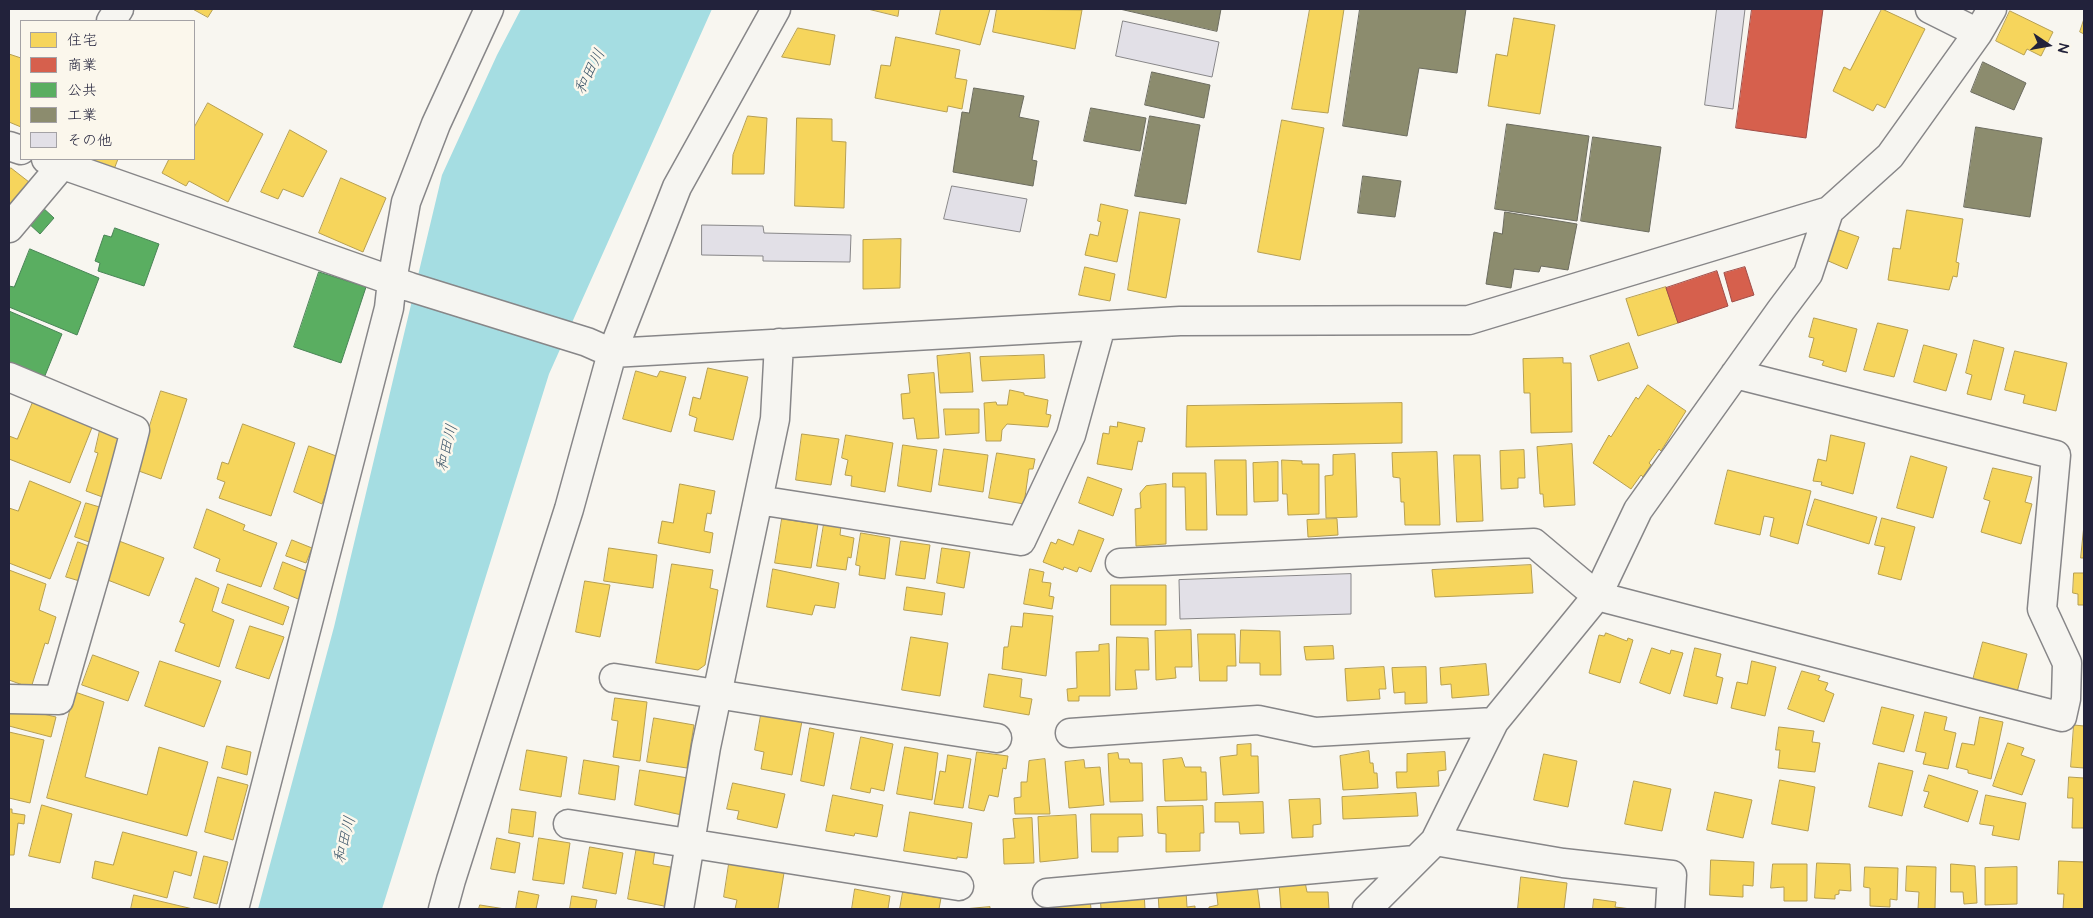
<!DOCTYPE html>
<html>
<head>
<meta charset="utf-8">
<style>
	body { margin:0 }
	#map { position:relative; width:2093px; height:918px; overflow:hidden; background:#f8f6f0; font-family:"Architects Daughter","Klee One",sans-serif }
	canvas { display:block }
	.frame { position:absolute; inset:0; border:10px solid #22223b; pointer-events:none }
	.legend { position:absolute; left:20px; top:20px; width:175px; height:140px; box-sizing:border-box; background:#fbf7ec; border:1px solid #a4a2a5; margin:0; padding:6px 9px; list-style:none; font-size:15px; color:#22223b }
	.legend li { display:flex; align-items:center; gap:10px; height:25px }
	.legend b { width:25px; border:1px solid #a4a2a5 }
	.north { position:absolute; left:2023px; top:20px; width:50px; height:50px; -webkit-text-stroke:4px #fbf7ec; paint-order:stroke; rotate:102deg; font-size:14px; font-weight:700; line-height:20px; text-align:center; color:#22223b }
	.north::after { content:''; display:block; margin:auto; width:18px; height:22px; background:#22223b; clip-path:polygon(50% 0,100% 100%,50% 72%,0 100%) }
</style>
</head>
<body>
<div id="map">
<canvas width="2093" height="918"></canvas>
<div class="frame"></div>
<ul class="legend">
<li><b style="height:14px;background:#f6d55c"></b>住宅</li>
<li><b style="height:14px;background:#d6604d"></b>商業</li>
<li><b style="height:14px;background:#5aae61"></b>公共</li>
<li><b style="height:14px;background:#8c8c6e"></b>工業</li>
<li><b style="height:14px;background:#e2e0e7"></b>その他</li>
</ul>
<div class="north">N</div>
</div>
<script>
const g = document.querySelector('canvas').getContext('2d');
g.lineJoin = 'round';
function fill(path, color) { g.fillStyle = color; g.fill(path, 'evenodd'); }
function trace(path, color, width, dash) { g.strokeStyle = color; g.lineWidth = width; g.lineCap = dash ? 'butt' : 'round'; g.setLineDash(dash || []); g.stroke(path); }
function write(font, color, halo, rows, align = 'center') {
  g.font = font + ' "Architects Daughter","Klee One",sans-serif'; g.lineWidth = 5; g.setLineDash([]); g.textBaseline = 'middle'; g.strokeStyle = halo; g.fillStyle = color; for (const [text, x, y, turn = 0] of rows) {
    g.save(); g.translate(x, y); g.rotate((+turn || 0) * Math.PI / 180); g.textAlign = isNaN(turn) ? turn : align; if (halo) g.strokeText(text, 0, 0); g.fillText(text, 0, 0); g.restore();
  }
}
const water = new Path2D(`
	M521,9h191l-163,365 -167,535h-124l76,-282 108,-452 55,-120z`);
const homes = new Path2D(`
	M193,9h20l-5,8z
	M868,9h31l-1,7z
	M941,9h49l-10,36 -44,-11z
	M997,9l85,1 -7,39 -82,-17z
	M1310,9h34l-16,104 -36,-4z
	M1882,9l43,20 -40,79 -8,-4 -4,7 -40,-20 11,-24 6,3z
	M2010,11l43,21 -12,24 -14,-7 -3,6 -28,-14z
	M1514,18l41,7 -15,89 -52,-8 8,-52 11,2z
	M2084,19v15l-4,-2z
	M798,28l37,7 -5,30 -48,-8z
	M896,37l64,13 -5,28 12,2 -5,29 -14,-3 -1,6 -72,-14 6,-33 9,1z
	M9,54l12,4v69l-12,-5z
	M208,103l55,31 -35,68 -39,-21 -3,5 -24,-13 7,-14h25v-31z
	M748,116l19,2 -3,56h-32l1,-19z
	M797,118l35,1v22l14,1 -2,66 -49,-2z
	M1282,120l42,8 -24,132 -42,-8z
	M290,130l37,21 -24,46 -20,-8 -5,10 -17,-7z
	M74,159h44l-5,13z
	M11,168l18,14 -20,26v-37z
	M341,178l45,20 -23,54 -44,-19z
	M1101,204l27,6 -11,52 -32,-7 5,-21 8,2 3,-14 -3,-1z
	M1907,210l56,9 -7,43 3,1 -2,14 -4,-1 -4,14 -61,-10 5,-32 7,1z
	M1140,212l40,7 -14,79 -38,-8z
	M1839,230l20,7 -12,32 -21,-9z
	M901,239l-1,49 -37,1v-49z
	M1085,267l30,7 -5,27 -31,-6z
	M1666,287l12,36 -40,13 -12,-37z
	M1814,318l43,11 -11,43 -24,-7 2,-4 -15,-4 5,-19 -5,-1z
	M1878,323l30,7 -14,47 -30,-7z
	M1974,340l30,8 -13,52 -24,-6 5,-19 -6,-2z
	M1629,343l9,25 -40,13 -8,-25z
	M1924,345l33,9 -11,37 -32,-9z
	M2015,351l52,12 -11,48 -33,-8 2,-8 -20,-5z
	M970,353l3,39 -33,1 -3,-37z
	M1044,355l1,23 -63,3 -2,-24z
	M1563,358v5h8l1,69 -41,1 -1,-40h-6l-1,-34z
	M708,368l40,9 -15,63 -39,-9 3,-13 -8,-3 4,-18 7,2z
	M636,371l21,6 3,-6 26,6 -15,55 -48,-13z
	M934,373l5,65 -22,1 -3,-21 -11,1 -2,-25 9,-1 -2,-18z
	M1648,385l38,26 -25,40 -2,-2 -10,14 2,2 -8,12 -2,-2 -10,14 -38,-26 16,-28 2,2 25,-40 2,2z
	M1010,390l14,3v2l24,5 -2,14 5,1 -3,12 -41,-3 -5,6 -1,11h-15l-2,-38 12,-1 1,3h10z
	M161,391l26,8 -26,80 -25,-9z
	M33,402l60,23 -23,58 -61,-24v-23l8,3z
	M1402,403v40l-216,4 1,-41z
	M944,409h35v24l-33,2z
	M1118,422l27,6 -3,14 -4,-1 -6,29 -35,-6 6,-31 6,1 1,-8 7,1z
	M243,424l52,19 -24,73 -52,-18 6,-16 -8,-3 5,-17 6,2z
	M101,426l24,7 -17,66 -22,-8 12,-38 -3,-1z
	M802,434l37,5 -8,46 -35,-5z
	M846,435l47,8 -8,49 -34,-6 1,-10 -7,-1 3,-15 -6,-2z
	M1831,435l34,8 -12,51 -32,-9 1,-3 -9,-1 5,-22 8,2z
	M1572,444l3,61 -31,2 -1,-13h-3l-3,-47z
	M903,445l34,5 -6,42 -33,-6z
	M309,446l30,11 -17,47 -28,-12z
	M944,449l44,6 -5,37 -44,-7z
	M1524,450l1,28h-7v10l-17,1 -1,-38z
	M1437,452l3,73h-35l-1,-23h-3l-1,-24 -7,-1 -1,-24z
	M997,453l38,6 -2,10h-4l-5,35 -35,-6z
	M1355,454l2,63 -31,1 -1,-42 8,-1v-20z
	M1454,455h26l3,66 -26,1z
	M1911,456l36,11 -14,51 -36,-10z
	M1215,460h31l1,55h-30z
	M1282,460l20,1v3h17v50l-31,1 -1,-21h-4z
	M1278,462v39l-24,1 -1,-39z
	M1993,468l39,9 -7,25 7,2 -11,40 -40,-12 9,-31 -6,-2z
	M1728,470l83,21 -13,53 -28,-8 4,-18 -10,-2 -4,19 -45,-11z
	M1173,473h33l1,57h-21l-1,-43h-12z
	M1088,477l34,12 -9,27 -34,-13z
	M30,481l51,21 -31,77 -41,-16v-55l9,3z
	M680,484l35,7 -4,23 -4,-1 -3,18 9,2 -3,20 -52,-10 4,-22 11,2z
	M1166,484v60l-30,2 -1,-37 6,-1 -1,-15 6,-7z
	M1815,499l62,18 -8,27 -62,-19z
	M86,503l17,5 -11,35 -17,-6z
	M207,509l38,16 -2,5 34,13 -16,44 -45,-16 4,-12 -26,-11z
	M1882,518l33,9 -14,53 -23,-6 7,-27 -10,-2z
	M782,519l36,5 -7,44 -36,-5z
	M1337,519l1,16 -30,2 -1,-17z
	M824,524l17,2 -1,9 14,3 -3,20 -3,-1 -2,13 -29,-4z
	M2084,525v33h-3z
	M1079,530l25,9 -13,33 -12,-5 -2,5 -13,-5 -1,3 -20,-8 8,-20 5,2 2,-5 15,6z
	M861,533l29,5 -5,41 -26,-4 1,-9 -4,-1z
	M292,540l20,8 -6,15 -20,-7z
	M119,541l45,17 -15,38 -44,-17z
	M901,541l29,4 -5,34 -29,-4z
	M78,542l16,6 -11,34 -17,-5z
	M609,548l48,7 -4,33 -49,-7z
	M942,548l28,4 -6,36 -27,-5z
	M283,562l28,11 -8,28 -29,-12z
	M672,564l41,6 -3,18 8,2 -13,75 -7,5 -42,-7z
	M1531,565l2,28 -98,4 -3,-27z
	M773,569l66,14 -4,25 -20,-3 -3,10 -45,-8z
	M1030,569l14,3 -2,10 9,1 -2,13 5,1 -2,12 -28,-5z
	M9,570l37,14 -7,26 17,7 -8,27 -3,-1 -14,45 -22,-8z
	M2074,573h10v32h-6v-11l-5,-1z
	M196,578l23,10 -7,23 22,9 -15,47 -44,-16 10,-27 -5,-2z
	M585,581l25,4 -10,52 -24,-5z
	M228,584l61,23 -6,18 -61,-22z
	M1111,585h55v40h-55z
	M907,587l38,6 -3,22 -38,-5z
	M1024,613l29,3 -7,60 -44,-7 2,-22h4l3,-21 11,1z
	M250,626l34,11 -15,42 -33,-11z
	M1191,630l1,37h-17l1,11 -20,2 -1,-49z
	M1241,630l39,1 1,44h-21v-12h-20z
	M1606,633l21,8 1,-3 5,2 -13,43 -31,-10 10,-38 5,1z
	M1198,634h37l1,32h-9v15h-27z
	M911,637l37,6 -8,53 -38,-6z
	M1117,637l31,1 1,32h-14l2,19 -21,1z
	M1983,642l44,12 -11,42 -44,-12z
	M1109,644l1,52h-31v5h-11l-1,-12 10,-1 -1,-36 23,-1v-6z
	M1333,646l1,13 -28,1 -2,-13z
	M1652,648l18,6 1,-4 12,3 -13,41 -30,-11z
	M1695,648l26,6 -5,22 7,2 -6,26 -33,-8z
	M93,655l46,17 -11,29 -46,-16z
	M160,661l61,20 -17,46 -59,-21z
	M1752,661l24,6 -11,49 -34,-8 6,-26 10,2z
	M1486,664l3,31 -37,3 -1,-14 -10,1 -1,-17z
	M1384,667l2,22h-7l1,10 -33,2 -2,-32z
	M1426,667l1,36 -22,1v-12l-11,1 -2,-25z
	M1802,671l18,5 -2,4 10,3 -3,7 9,4 -10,28 -36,-13z
	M989,674l33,5 -2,18 12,2 -3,16 -45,-8z
	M75,692l29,10 -19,75 62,18 12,-48 49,15 -21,74 -140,-38z
	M615,698l32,4 -7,59 -27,-4 5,-36 -6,-1z
	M9,706l47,11 -5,20 -42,-11z
	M1882,707l32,8 -10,37 -31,-8z
	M1925,712l22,5 -3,13 12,3 -8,36 -25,-5 3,-11 -10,-2z
	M761,715l41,6 -10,54 -31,-6 3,-17 -9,-2z
	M1980,717l23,5 -12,57 -23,-6v-3l-12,-3 6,-24 12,2z
	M654,718l40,7 -7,43 -40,-6z
	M2074,725l10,1v42l-13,-1z
	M1779,727l35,4 -2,11 8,1 -5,29 -37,-4 2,-18h-4z
	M810,728l24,5 -10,53 -23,-5z
	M9,732l35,8 -14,63 -21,-5z
	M861,737l32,7 -9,47 -13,-3 -1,5 -19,-4z
	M2008,743l16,5 -3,7 14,5 -13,35 -29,-9z
	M1251,744v12h7l1,37 -36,2 -3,-38 17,-2v-10z
	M227,746l24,6 -4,23 -25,-7z
	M905,747l33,6 -6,47 -35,-6z
	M527,750l40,7 -6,40 -41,-7z
	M1369,751l1,12h3l1,10h3l1,15 -35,2 -3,-34z
	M977,752l31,4 -2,13 -3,-1 -5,29 -9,-2 -5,16 -15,-3z
	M1445,752l1,18 -8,1 1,15 -42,2 -1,-16h11v-18z
	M1118,753l1,6h10l1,4h12l1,38 -33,1 -2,-48z
	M1544,754l33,7 -9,46 -34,-7z
	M948,755l23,4 -8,49 -29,-4 6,-33 5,1z
	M1182,758l3,9h16v5h5l1,28 -42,1 -2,-41z
	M1045,759l5,55h-35l-1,-16 7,-1v-15h6l2,-21z
	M584,760l35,6 -4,34 -36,-6z
	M1084,760l1,8 15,-1 4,38 -35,3 -4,-46z
	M1879,763l34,8 -11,45 -33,-9z
	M640,770l48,8 -6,37 -47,-10z
	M1929,775l49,16 -10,31 -44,-15 5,-15 -5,-1z
	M218,777l30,8 -15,55 -28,-8z
	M2069,777l15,1v50h-12l1,-30h-5z
	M1780,780l35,7 -7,44 -36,-7z
	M1634,781l37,8 -9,42 -37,-7z
	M733,783l52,11 -8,34 -40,-9 2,-8 -12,-2z
	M1715,792l37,8 -9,38 -36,-8z
	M1416,793l2,23 -75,3 -1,-22z
	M833,795l50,10 -6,32 -22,-4 -1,3 -28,-5z
	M1986,795l40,8 -7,37 -27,-5 2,-9 -14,-2z
	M1320,799l1,25 -8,1v12l-21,1 -3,-38z
	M1263,802l1,31 -24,1 -1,-12h-24v-19z
	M42,805l30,9 -12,49 -31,-7z
	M1203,806l1,27h-4v18l-34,1v-18l-8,-1 -1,-26z
	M9,809h3v4l13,2 -1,9 -6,-1 -4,32h-5z
	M512,809l24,3 -3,25 -24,-4z
	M910,812l62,11 -5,35 -10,-1v2l-53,-8z
	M1091,814h51l1,22 -25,1v15h-26z
	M1076,815l2,43 -38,4 -2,-45z
	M1032,818l2,45 -30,1 -1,-25 12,-1 -2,-19z
	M123,832l74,20 -6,24 -17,-5 -7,27 -75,-20 3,-17 18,4z
	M497,838l23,5 -5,30 -24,-4z
	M539,838l31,5 -6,41 -31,-4z
	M637,846l18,4 -2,14 23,4 -7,39 -41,-8z
	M590,847l33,6 -7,41 -33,-6z
	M204,856l24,6 -11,42 -23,-6z
	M1711,860l43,2 -1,24 -10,-1v12l-33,-2z
	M2059,861l25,1v47h-21l1,-15h-6z
	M1817,863l33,1 1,27 -12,-1v4l-4,1v4l-20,-1z
	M729,864l55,9 -6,36h-43l2,-9 -13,-3z
	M1773,864h34v37h-23v-14l-13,1z
	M1951,864l24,2 2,37 -13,1 -1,-12h-12z
	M1907,866l29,1 -1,42h-17l1,-17 -13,-1z
	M1865,867l33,1 -1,32 -7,-1v8l-20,-1v-18l-6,-1z
	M2017,867v37l-32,1v-37z
	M1521,877l46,6 -3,26h-46z
	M1305,882l2,10h21l1,17h-48l-2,-26z
	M1257,885l3,24h-51v-2l9,-2 -2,-17z
	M855,889l35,7 -2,13h-36z
	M519,891l20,4 -3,14h-20z
	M1186,891l1,16 8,-1v3h-36l-1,-16z
	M903,892l38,6 -2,11h-39z
	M1144,892l1,17h-44l-1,-15z
	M134,895l59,14h-62z
	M572,896l25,4 -2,9h-25z
	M1090,898l1,11h-42l-1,-9z
	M1594,899l22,3 -1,5 16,2h-38z
	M480,905l25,4h-26z
	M990,907v2h-26z`);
const shops = new Path2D(`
	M1752,9h71l-17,129 -70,-10z
	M1745,267l9,28 -22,7 -8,-29z
	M1717,271l11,35 -50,17 -12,-35z`);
const public = new Path2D(`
	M41,206l13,12 -14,16 -14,-13z
	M115,228l44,16 -15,42 -46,-15 2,-8 -5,-2 9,-26 7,2z
	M30,249l69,29 -22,57 -68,-28v-21l5,1z
	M319,272l47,15 -25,76 -47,-16z
	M9,311l53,23 -18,44 -35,-14z`);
const industry = new Path2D(`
	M1120,9h101l-4,22z
	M1360,9h106l-9,64 -38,-5 -12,68 -64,-10z
	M1983,62l43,21 -12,27 -43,-18z
	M1152,72l58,13 -6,33 -59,-13z
	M974,88l50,8 -5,21 20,4 -7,39 5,1 -4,25 -80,-14 9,-60 7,1z
	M1091,108l55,10 -6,33 -56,-10z
	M1150,116l50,9 -14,79 -51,-8z
	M1507,124l82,12 -12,85 -82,-12z
	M1976,127l66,11 -12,79 -66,-10z
	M1593,137l68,10 -12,85 -68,-11z
	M1363,176l38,5 -6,36 -37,-4z
	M1505,212l72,12 -9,46 -27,-4 -2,6 -25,-3 -3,19 -25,-4 8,-52 8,2z`);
const building = new Path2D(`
	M1717,9h28l-12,100 -28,-4z
	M1123,21l96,21 -7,35 -96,-21z
	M952,186l75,13 -7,33 -76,-13z
	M702,225l61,1 1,7 87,2 -1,27 -87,-1v-5l-61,-1z
	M1351,574v40l-171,5 -1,-39z`);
const minor = new Path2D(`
	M1930,9l48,24
	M111,21l8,-12
	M9,146l12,4
	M46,159l364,128 177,55 25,11 568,-32 289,-1 360,-109 61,-55 88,-123 14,-24
	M9,228l53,-63
	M9,377l126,53c-23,91 -51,180 -76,270l-50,-1
	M758,500l263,41 50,-106 30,-109
	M1120,563l414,-20 63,53 465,121 4,-18 1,-36 -25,-54 14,-154 -321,-81
	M614,678l383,60
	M1070,733l188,-13 57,12 179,-10
	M568,824l391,62
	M1435,841l128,22 109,12 -2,34
	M1047,893l368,-33
	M234,909l155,-601 3,-27 14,-79 30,-78 53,-115
	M443,909l8,-29 118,-371 43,-156 65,-166 99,-178
	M679,909l27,-162 69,-328 4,-76
	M1367,909l68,-68 59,-119 103,-126 41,-86 143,-200 27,-36 21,-63`);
const waterNames = [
	["和田川",591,72,-63],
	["和田川",448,448,-76],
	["和田川",346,840,-76]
];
fill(water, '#a5dde2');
fill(homes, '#f6d55c');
trace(homes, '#b69f52', 1);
fill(shops, '#d6604d');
trace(shops, '#a04d48', 1);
fill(public, '#5aae61');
trace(public, '#498456', 1);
fill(industry, '#8c8c6e');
trace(industry, '#6c6c5f', 1);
fill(building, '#e2e0e7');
trace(building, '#878688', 1);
trace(minor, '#878688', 31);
trace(minor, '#f6f5f1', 28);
write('italic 16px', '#3e576b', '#fbf7ec', waterNames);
</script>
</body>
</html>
